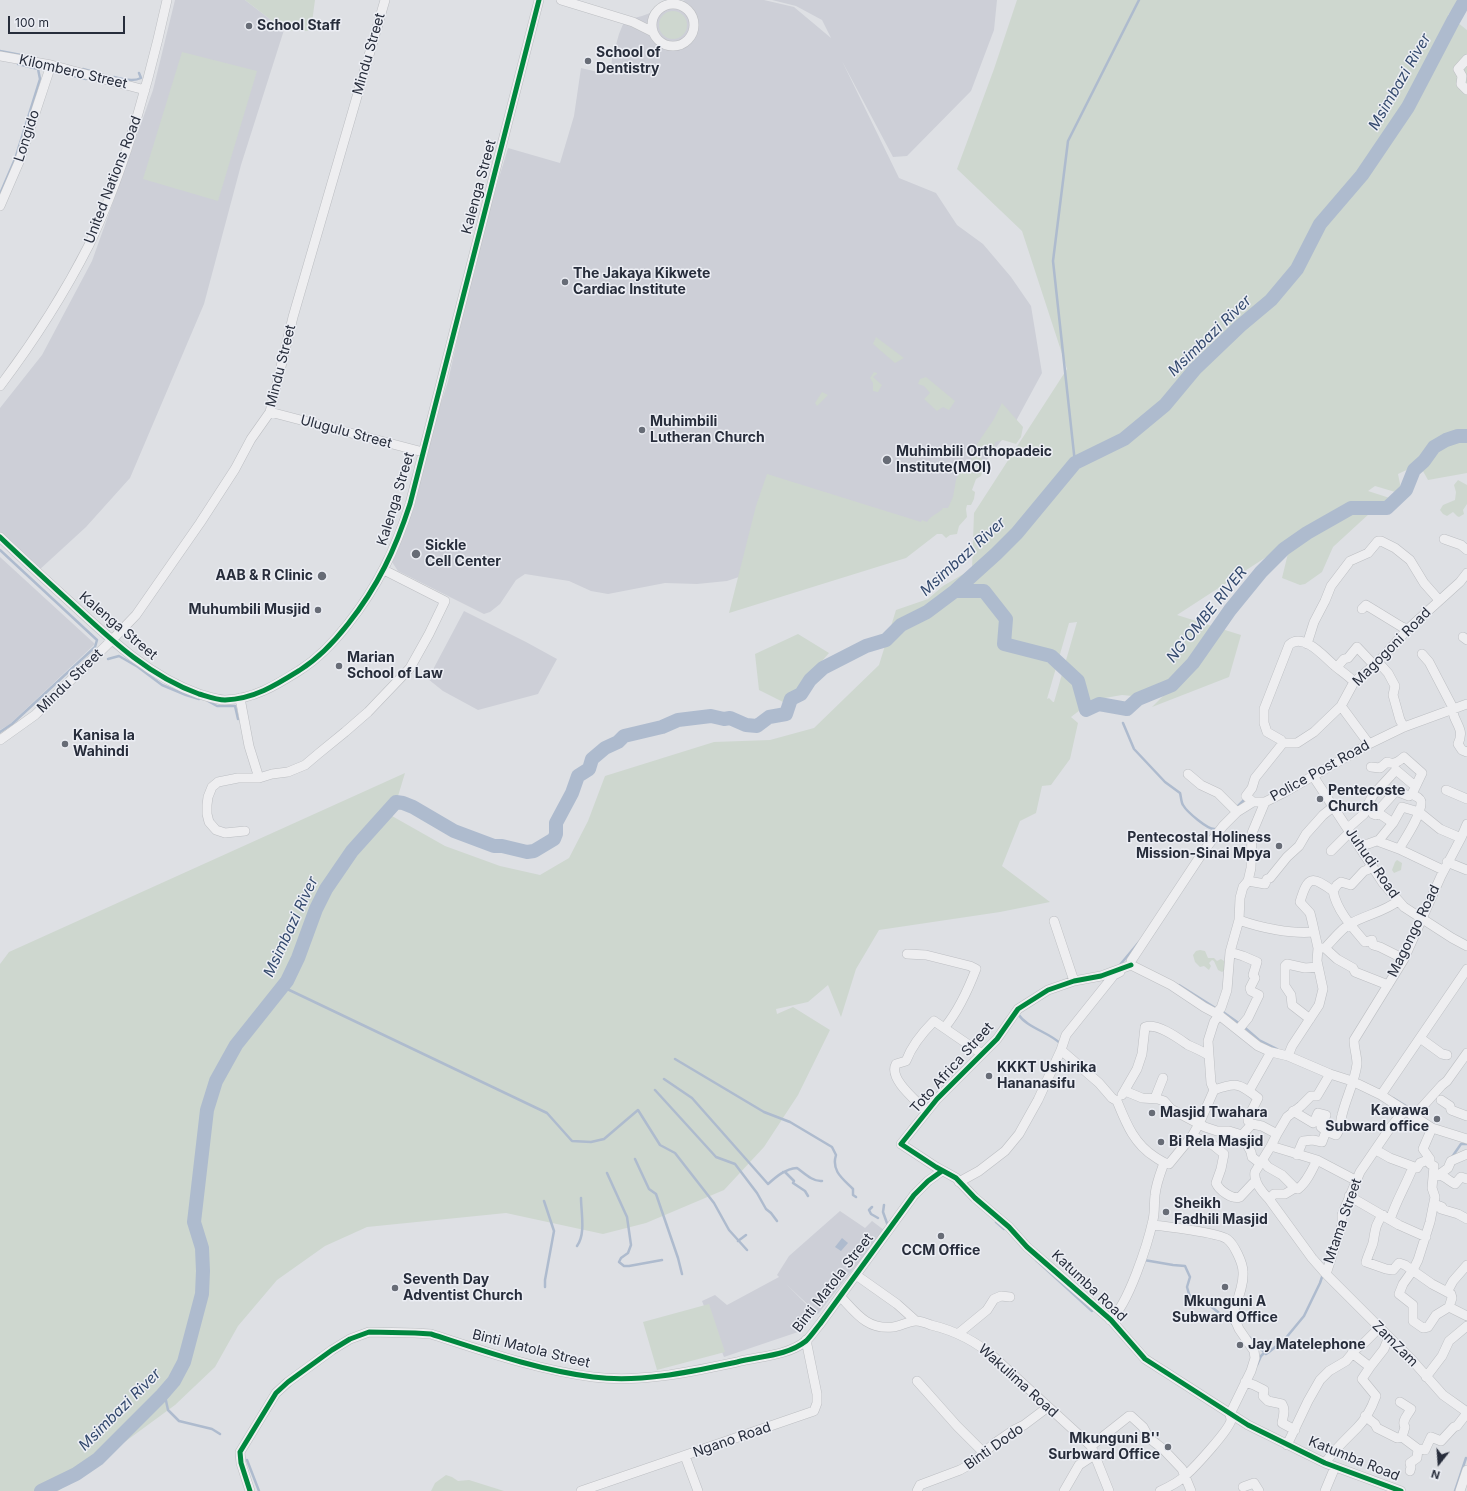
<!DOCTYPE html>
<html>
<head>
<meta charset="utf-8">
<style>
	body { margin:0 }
	#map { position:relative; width:1467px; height:1491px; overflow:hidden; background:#dee0e4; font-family:Inter,sans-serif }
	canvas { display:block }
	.north { position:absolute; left:1419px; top:1443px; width:40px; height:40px; -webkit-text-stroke:3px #eceef4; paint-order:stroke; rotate:197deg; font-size:11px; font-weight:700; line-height:16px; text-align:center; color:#272d3b }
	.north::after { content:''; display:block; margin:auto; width:14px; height:18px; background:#272d3b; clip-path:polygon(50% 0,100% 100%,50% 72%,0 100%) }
	.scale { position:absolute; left:8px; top:16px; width:117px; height:18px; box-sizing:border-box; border:2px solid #272d3b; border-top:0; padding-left:5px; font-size:12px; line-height:14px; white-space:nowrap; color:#272d3b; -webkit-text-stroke:3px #eceef4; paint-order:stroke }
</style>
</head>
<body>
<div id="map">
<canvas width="1467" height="1491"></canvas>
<div class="north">N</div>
<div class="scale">100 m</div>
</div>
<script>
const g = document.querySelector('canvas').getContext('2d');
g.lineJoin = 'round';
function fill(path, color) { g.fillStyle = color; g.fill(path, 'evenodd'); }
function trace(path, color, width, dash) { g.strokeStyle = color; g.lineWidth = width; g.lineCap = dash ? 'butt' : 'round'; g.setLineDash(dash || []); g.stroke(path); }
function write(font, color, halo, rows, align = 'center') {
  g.font = font + ' Inter,sans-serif'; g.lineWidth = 3; g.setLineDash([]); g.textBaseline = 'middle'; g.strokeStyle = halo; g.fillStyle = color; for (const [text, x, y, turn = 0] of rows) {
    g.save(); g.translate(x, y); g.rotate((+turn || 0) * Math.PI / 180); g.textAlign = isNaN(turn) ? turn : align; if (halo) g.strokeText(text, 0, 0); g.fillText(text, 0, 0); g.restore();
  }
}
const built = new Path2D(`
	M175,0h70l39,30 -43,135 -37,139 -74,174 -44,49 -48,44 -38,-37v-126l42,-53 50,-94 61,-171z
	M685,0h79l30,7 37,31 -9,-18 -26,-14 -24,-6h225l-3,30 -23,61 -64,65 -14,1 -51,-96 57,117 37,15 21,32 26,19 28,33 20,29 11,67 -26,48 -33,44 -33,51 -169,47 -54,18 -30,3 -32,-1 -57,11 -17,-3 -22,-10 -44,-7 -9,6 -16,24 -10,8 -6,2 -86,-43 -8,-12 16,-31 10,-27 9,-48 23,-72 21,-94 5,-13 14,-60 20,-66 52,15 14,-47 7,-48 29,7 2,-16 7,-25 7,-17 8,1 8,-2z
	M0,557l95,87 -85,80 -10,6z
	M464,611l62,31 31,17 -19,35 -60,16 -35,-19 -15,-12z
	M840,1211l25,17 7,-7 12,9 -66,84 -32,-30 30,30 -18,18 -74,25 -22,-56 13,-6 12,10 52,-28 -2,-2 12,-19z`);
const green = new Path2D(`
	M245,0h70l-4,30 -5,1 -22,-1z
	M1017,0h443l-12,15 19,15v443l-39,7 -9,-16 -21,10 4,20 -27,-8 -7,5 31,10 -29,12 -37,34 -11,25 -17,12 -5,1 -18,-7 9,-37 -114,74 64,20 -12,42 -77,30 17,-17 -15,8 -32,-3 -29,5 -22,17 7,6 -8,36 -19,26 -9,1 -6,27 -16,8 -18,45 48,36 -50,10 -121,18 -23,39 -15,48 -13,-32 -20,17 -32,7 1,5 16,-7 37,23 -32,65 -34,52 -40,43 -78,33 -43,11 -97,-21 -139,14 -42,19 -48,34 -39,46 -23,41 -40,38 -117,86h-58v-527l9,-12 396,-179 -13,43 53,30 55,20 40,9 29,-17 19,-37 17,-45 109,-34 56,-2 44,-12 65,-63 17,-55 32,-11 15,-13 29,-17 2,-56 93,-144 -45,-138 -65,-62 37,-100zM1077,622l-23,80h-1l-4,-4 -2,1 22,-76z
	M659 25a14 14 0 1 1 28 0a14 14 0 1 1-28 0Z
	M182,52l75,19 -39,130 -75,-22z
	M876,337l28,21 -9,5 -22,-19z
	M874,372l3,1v1l-4,3 9,8 -4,7 -5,-1v-8l-3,-5z
	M926,377l29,24 -6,9 -6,-3 -6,4 -13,-12 6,-6 -6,-7 -6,-2 2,-5z
	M822,392l6,3 -11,11 -2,-3z
	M1002,403l21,24 -2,10 -5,7 -13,-4 -8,2 -1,6 -7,3 -6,-2 -1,8 5,7 -4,12 -5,3 -4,11 3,2 -1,7 -3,6h-4l-1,4 1,8 -8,9 -2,8 -7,1 -4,3 -4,-4h-5l-31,24 -177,55 27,-107 11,-32 154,48 1,-2 5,2c5,-8 12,-8 16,-14h5l5,-11 3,-17 4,-10 10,-8 3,-7 -2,-2 23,-34z
	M1458,480l9,5v19l-4,6 1,4 -5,3 -2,-1 -4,-4 -6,4 -4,-2 -3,-4 3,-5 12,-5 1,-8 -2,-7z
	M798,634l31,19 -44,50 -26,-13 -4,-36z
	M1397,860l5,3 -1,7 -7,3 -2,-3 3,-8z
	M1200,950l5,1 3,7h6l3,3 4,-2 6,4 -2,7 -3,2 -4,-2 -4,-9 -2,-1 -3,3 2,3 -2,4 -5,-4 -4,1 -5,-5 -2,-7 3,-4z
	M709,1304l16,48 -68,18 -14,-48z
	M446,1475l6,2 6,4 11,-1 35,11h-73l4,-8z`);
const water = new Path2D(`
	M842,1238l6,5 -7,8 -6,-4z`);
const stream = new Path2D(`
	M0,51l21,4
	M83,69l18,5
	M64,73l13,4 9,2
	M114,77c8,2 19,5 27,1l-2,-5
	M0,194l15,-35 25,-80 -2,-10 -20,-5
	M1075,463l-22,-202 15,-120 71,-141
	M0,550l97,90 -2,7 -83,77 -12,8
	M108,659l11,-3 19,11 24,18 24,10 13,4
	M208,701l9,5h18l3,13
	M1123,723l11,26 31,33 15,11c1,3 1,9 3,12 4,7 25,25 32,24
	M1237,807l8,-8
	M1119,966l20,-24
	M1179,985l38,24
	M283,987l264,126 25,28 19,1 13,-3 34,-29 22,35 15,8 39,50 15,27 18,20
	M1223,1012l17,12
	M1018,1014c9,14 31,18 43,30
	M1244,1027l15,13 18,9
	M675,1059l89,53 26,10 42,25 4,8c-5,16 7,24 17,34v6l3,2
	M664,1079l28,19 76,86c9,-8 17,-15 29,-16 7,5 16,14 25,13
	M655,1090l61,67 19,7 22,29 9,16 5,4 6,8
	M1393,1098l13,8
	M1452,1157l9,-13h6
	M635,1159l14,30 7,5 22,64 4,16
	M783,1172h2l9,9 -1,2 12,8 3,5
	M607,1173l20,44 4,28 -3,8 -7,5 -2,4 5,4h5l33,-6
	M544,1201l10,30 -9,49v7
	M884,1205l-1,7 5,14
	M872,1207l-3,3 2,4 7,4
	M996,1222l8,7
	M738,1241l8,-6
	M577,1246c9,-12 4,-34 4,-48
	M1036,1260l56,51
	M1144,1260l29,5 12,1 5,11 -3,10 2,7 5,6 14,4 26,21
	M1249,1337l17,17 3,-2 16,-13 19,-23 16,-33 3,-9
	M1257,1365l4,-9 4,-4
	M161,1396h4l3,14 11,11 33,8 8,5
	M247,1460l12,31
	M1455,1491l11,-33`);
const river = new Path2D(`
	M955,591h29l22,28 -2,25 47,12 27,25 8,29 13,-6 28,5 11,-10 34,-14 21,-22 37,-53 31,-38 23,-23 23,-16 44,-25h36l19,-18 8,-20 10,-9 10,-14 12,-7 12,-4h9
	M41,1491l35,-17 22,-15 63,-63 13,-15 10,-19 18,-68 1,-23 -1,-23 -8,-26 13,-112 9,-29 20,-36 51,-64 11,-23 18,-49 10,-20 26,-38 44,-49 7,1 10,4 41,24 40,15h8l25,6 7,-1 20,-12 2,-5v-11l16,-30 6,-17 11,-7 3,-10 13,-11 13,-6 6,-6 38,-9 16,-7 33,-4 13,3 6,-1 16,7 11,1 12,-9 17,-3 5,-15 10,-5 9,-14 13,-12 43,-22 20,-6 15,-15 26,-13 28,-21 41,-37 21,-21 58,-70 49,-24 41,-34 30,-36 45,-43 31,-26 26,-31 23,-45 42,-49 46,-68 45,-86 12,-21`);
const minor = new Path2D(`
	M561,0l72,22 20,10
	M652 25a21 21 0 1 1 42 0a21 21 0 1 1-42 0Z
	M0,56l51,9 94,25
	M1467,59l-9,10 4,7 -1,8 6,6
	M0,206l19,-44 32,-97
	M0,386c34,-45 64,-92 89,-141 15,-31 27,-63 38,-96 16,-49 29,-99 40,-149
	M270,412l153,40
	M0,537c23,22 46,43 69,64 39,36 79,75 130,93 7,2 18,6 26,6 29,-1 51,-15 75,-30 19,-12 34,-28 48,-46 30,-38 47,-74 62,-120l129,-504
	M1444,539l17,6 6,5
	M1362,609l4,-4 36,22 6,2
	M1463,637l4,3
	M1307,644l7,-22 11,-21 6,-15 19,-25 18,-8 10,-12h3l14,7 15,12 14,23 15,17
	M1422,654l7,8 23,44c1,3 1,6 2,10 4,11 10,15 4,28l4,6 5,2
	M1378,662l10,11 7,13 -2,9 7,25 4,7
	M1337,667l7,-8 4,-1 9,-11 17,18
	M240,698l9,48 10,32
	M1341,706l28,38
	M0,740l35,-25 77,-75 24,-25 64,-92 35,-54 16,-30 19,-27 23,-95 92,-317
	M1283,743l-2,-3 -14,-8 -3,-9v-14l25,-64c14,-14 36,13 46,21 7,6 14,10 19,16
	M1371,767l9,1 7,-6c7,3 11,0 17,-5l18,16 -10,21c3,2 9,4 9,8 1,12 -16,37 -22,47l44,21
	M1188,774l13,11 17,8 19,19
	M1313,776l70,107 21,24 48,31 15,8
	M1446,790l21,9
	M1253,802l-7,-6 6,-8 3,-10 28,-35h14l17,-11 27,-26 13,-24 24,-20 30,-33 52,-47 7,-9
	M1377,812l19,-21 13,5 3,-2
	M1373,814l3,1 1,-3 16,11
	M1348,828l16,-14 2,-6 7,-13 23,-25 19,16
	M245,831l-20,2 -9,-3 -7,-8 -2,-8v-9l1,-8 4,-10 6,-5 20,-4h21l13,-4 16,-2 17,-7 13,-11 27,-22 23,-20 42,-44 19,-34 16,-33 -61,-31
	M1379,840l14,-17 9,-16 17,5 21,17 21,9
	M1358,844h10l11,-4 1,2 19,7
	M1331,851l18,-18
	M1447,862l20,8
	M1248,881l17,3 2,-5 3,-1 17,-21 12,-11 7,-12 17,-19 10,-8
	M1333,891l4,-6 4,-3 10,3 13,-14 3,-1 5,-5
	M1239,920c22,8 52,14 75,12
	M1054,921l20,60
	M1318,948h7c7,-7 17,-20 25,-24 15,-9 34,-12 48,-23
	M1325,948l12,11 16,9 2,4 33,13
	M1230,952l13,4 14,6 -4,13 2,3 -5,10 1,3 8,4 -11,23 -10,12
	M907,954l19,1 44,11 6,3c-8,21 -17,41 -31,58
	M1131,965l-30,11 -27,5 -26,9 -30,19 -21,30 -60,60 -36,45 35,23 20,11 19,20 34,29 18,20 84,73 34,39 103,66 77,38 76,28
	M1131,965v-4l72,-109 20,-26 14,-14 16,-10h12l20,-10 84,-48 35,-17 63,-23
	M1131,965l40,20 33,22 15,8 39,31 13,6 17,4 42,18 22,7 29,14 51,33 35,11
	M1310,1019l-18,-14 -1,-10 -6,-9v-20l2,-2 18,4 13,-1
	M1420,1038l22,16 5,1
	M1061,1050l38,33 13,15 5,3c9,22 17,43 38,56 5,3 8,6 14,7l23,-28 7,-12 15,-34 -3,-7 -3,-42 6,-19 5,-7v-5l2,-2 6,-18 3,-38 9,-32 1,-22 3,-11 5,-6 3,-13 1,-35 13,-31
	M1288,1056l4,-10 27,-41 4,-16 -6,-28 1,-13 -6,-27 -2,-8 -10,-11c8,-27 12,-26 33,-11 4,20 19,36 32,51l7,-2 1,5 7,2 24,12
	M1214,1090c22,-8 25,-7 44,8l-10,20v3l4,3 -10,11
	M1125,1091l17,7 16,1 6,2 7,8 34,18 12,4h12l13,4 9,17 1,5 9,7
	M1249,1091l22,-39
	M1122,1095l15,-26 5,-15 3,-27c13,-4 33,11 43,18 7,3 14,6 20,10
	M1381,1095l86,-126
	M1155,1098l8,-20
	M1441,1100l9,6 1,4 16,6
	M926,1111c-9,-10 -38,-32 -30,-47l10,-3c6,-16 16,-28 28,-40l48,33
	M1293,1111l20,12 1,-1 4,-9 8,2 -5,12 5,4 -4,11 -9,-2 -10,1 -6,14
	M1414,1116l28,-31 5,-4 20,-28
	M1252,1124l10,2 15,8
	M1432,1128l-9,21 7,10v5l4,2 -2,22 3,9 -5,25 -12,38 -5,10 -10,14 -4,10 14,11v16l10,7 5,-1 8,-12 13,-8
	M1326,1131l10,4c5,-5 4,-14 6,-20 4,-17 13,-34 15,-51 0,-8 -3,-16 -3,-24l50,-81 37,-83 20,-38 6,-14
	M1192,1136l21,9 11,9 -3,15 -5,14c3,7 16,17 24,14l16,-17
	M1271,1146l6,-12 10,-17 14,-11 10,-10h6l13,-22
	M1376,1150l14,8 27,10 3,-5 10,-4
	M1263,1161l5,6 14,8 13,13
	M1440,1174l8,-6 3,-7 16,-7
	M1433,1178c8,-7 14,2 22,6l6,-7 6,2
	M1357,1181l-40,-21 -46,-14 -16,26c-2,10 7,20 14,27l43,59 14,16 86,86 31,35 24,17
	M959,1182l20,-11 26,-20 14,-17 19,-34 23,-50 5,-15 48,-60 6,-3
	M1349,1196l50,29 27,12
	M1269,1199l5,-5h11l10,-6 3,1c9,-7 14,-19 19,-29
	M1434,1204l8,3 -1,2 17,5 9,5
	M1383,1215c-8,8 -8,18 -10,28 -2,6 -5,12 -7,19l20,7 7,1 6,-7 6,2 27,19 19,10 1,4 -3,9 18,9
	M1390,1220c6,-19 16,-35 23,-53
	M1152,1225c12,1 67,8 75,14 7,5 16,24 16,33 1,13 -6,29 -10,41l2,7 4,9 15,22 1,7 -4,13 -21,43c0,0 1,5 1,6 -1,9 -36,47 -45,55 -7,7 -17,12 -26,16
	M1326,1274l16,-49v-10l18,-43 30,-44 15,-18
	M856,1275l41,29 19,17
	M1447,1292l6,-11 14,-16
	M840,1296c16,17 27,34 53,31 7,-1 16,-6 23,-6 5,0 10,2 15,4 25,6 45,16 64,33l96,88 18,45
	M1110,1320c18,-14 38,-77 43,-100 2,-8 1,-17 2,-25 1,-11 5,-21 9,-32
	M959,1333l28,-23 7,-11 7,-3 9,1
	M1370,1367l14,-18 5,-12
	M1426,1377l16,-21 7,-15 18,-15
	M917,1381l40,45 27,27
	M1245,1382l9,3 10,5 -1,6 5,5 14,3c4,6 1,13 0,19l13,7
	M1400,1402l11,7c-3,6 -10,12 -6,18l-3,10 16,12 -1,9 -7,5 1,4 -1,4
	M1365,1416l10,8 2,4 20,10 5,-1
	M1287,1445l21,-44 12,-21 9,-9 17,-10 10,-12 8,-6 15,-15
	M1091,1446l38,-30h2l12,11 6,11 14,11 19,20 9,22
	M1418,1449l7,1 6,-13 10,4 13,-14 3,-1 10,-13
	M685,1456l13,35
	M1325,1463c9,-13 21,-24 32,-35 8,-8 15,-21 19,-32l-14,-17 8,-12 -18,-14
	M1243,1487l11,-4 5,8
	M250,1491l-9,-28 -1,-11 36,-59 12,-11 44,-32 18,-11 19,-7 46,1 16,1c53,17 107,36 162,43 48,6 97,-5 144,-15 23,-6 50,-6 69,-21 5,-5 9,-11 14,-17l94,-129 14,-14 14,-10
	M581,1491l233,-80 3,-8v-9l-11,-54
	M917,1491l3,-6 40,-15 9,-5 26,-22 19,-13 10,-5 24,-18
	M1064,1491l15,-26 15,-10
	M1325,1491l10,-24
	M1460,1491l7,-21`);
const cycleway = new Path2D(`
	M0,537c23,22 46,43 69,64 39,36 79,75 130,93 7,2 18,6 26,6 29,-1 51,-15 75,-30 19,-12 34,-28 48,-46 30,-38 47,-74 62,-120l129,-504
	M1131,965l-30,11 -27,5 -26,9 -30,19 -21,30 -60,60 -36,45 35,23 20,11 19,20 34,29 18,20 84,73 34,39 103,66 77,38 76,28
	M250,1491l-9,-28 -1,-11 36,-59 12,-11 44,-32 18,-11 19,-7 46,1 16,1c53,17 107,36 162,43 48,6 97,-5 144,-15 23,-6 50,-6 69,-21 5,-5 9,-11 14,-17l94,-129 14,-14 14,-10`);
const markers = [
	[249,26,4,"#676c76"],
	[588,61,4,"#676c76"],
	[565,282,4,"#676c76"],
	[642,430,4,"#676c76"],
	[887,460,5,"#676c76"],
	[416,554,5,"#676c76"],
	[322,576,5,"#676c76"],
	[318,610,4,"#676c76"],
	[339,666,4,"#676c76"],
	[65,744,4,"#676c76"],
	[1320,799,4,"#676c76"],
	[1279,846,4,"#676c76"],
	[989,1076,4,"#676c76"],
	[1152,1113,4,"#676c76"],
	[1437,1119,4,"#676c76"],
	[1161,1142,4,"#676c76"],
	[1166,1212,4,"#676c76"],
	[941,1236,4,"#676c76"],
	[1225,1287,4,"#676c76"],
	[395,1288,4,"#676c76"],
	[1240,1345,4,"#676c76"],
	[1168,1447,4,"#676c76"]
];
const poiNames = [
	["School Staff",257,26],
	["School of",596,53],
	["Dentistry",596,69],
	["The Jakaya Kikwete",573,274],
	["Cardiac Institute",573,290],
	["Muhimbili",650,422],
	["Lutheran Church",650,438],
	["Muhimbili Orthopadeic",896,452],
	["Institute(MOI)",896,468],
	["Sickle",425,546],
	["Cell Center",425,562],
	["AAB & R Clinic",313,576,"right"],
	["Muhumbili Musjid",310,610,"right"],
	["Marian",347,658],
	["School of Law",347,674],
	["Kanisa la",73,736],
	["Wahindi",73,752],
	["Pentecoste",1328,791],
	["Church",1328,807],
	["Pentecostal Holiness",1271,838,"right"],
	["Mission-Sinai Mpya",1271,854,"right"],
	["KKKT Ushirika",997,1068],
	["Hananasifu",997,1084],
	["Kawawa",1429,1111,"right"],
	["Subward office",1429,1127,"right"],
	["Masjid Twahara",1160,1113],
	["Bi Rela Masjid",1169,1142],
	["Sheikh",1174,1204],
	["Fadhili Masjid",1174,1220],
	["CCM Office",941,1251,"center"],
	["Seventh Day",403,1280],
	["Adventist Church",403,1296],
	["Mkunguni A",1225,1302,"center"],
	["Subward Office",1225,1318,"center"],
	["Jay Matelephone",1248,1345],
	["Mkunguni B''",1160,1439,"right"],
	["Surbward Office",1160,1455,"right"]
];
const streetNames = [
	["Mindu Street",369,54,-74],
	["Kilombero Street",73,72,13],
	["Longido",27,136,-72],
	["United Nations Road",113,180,-69],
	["Kalenga Street",479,187,-75],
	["Mindu Street",281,366,-76],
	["Ulugulu Street",346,432,15],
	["Kalenga Street",396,499,-73],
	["Kalenga Street",118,626,40],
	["Magogoni Road",1392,647,-45],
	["Mindu Street",70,681,-44],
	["Police Post Road",1320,771,-29],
	["Juhudi Road",1372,863,55],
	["Magongo Road",1414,931,-64],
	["Toto Africa Street",952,1068,-48],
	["Mtama Street",1343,1221,-71],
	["Binti Matola Street",833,1283,-52],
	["Katumba Road",1089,1286,43],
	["ZamZam",1395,1344,45],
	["Binti Matola Street",531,1349,14],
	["Wakulima Road",1018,1381,42],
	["Ngano Road",732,1440,-19],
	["Binti Dodo",994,1447,-35],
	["Katumba Road",1354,1459,22]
];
const waterNames = [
	["Msimbazi River",1400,82,-60],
	["Msimbazi River",1210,336,-44],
	["Msimbazi River",963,557,-42],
	["NG'OMBE RIVER",1207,615,-51],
	["Msimbazi River",291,927,-65],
	["Msimbazi River",120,1410,-45]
];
fill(built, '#cdcfd7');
fill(green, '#ced7cf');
fill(water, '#aebbce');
trace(stream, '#aebbce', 2.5);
trace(river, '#aebbce', 14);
trace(minor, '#bcbec2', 10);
trace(minor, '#eeeef0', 9);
trace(cycleway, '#00873e', 5);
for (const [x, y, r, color] of markers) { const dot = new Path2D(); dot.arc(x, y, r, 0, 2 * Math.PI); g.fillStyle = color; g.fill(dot); trace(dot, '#eceef4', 1.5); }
write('bold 14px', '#272d3b', '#eceef4', poiNames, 'left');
write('14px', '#272d3b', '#eceef4', streetNames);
write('italic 15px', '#33496d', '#eceef4', waterNames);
</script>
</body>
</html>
